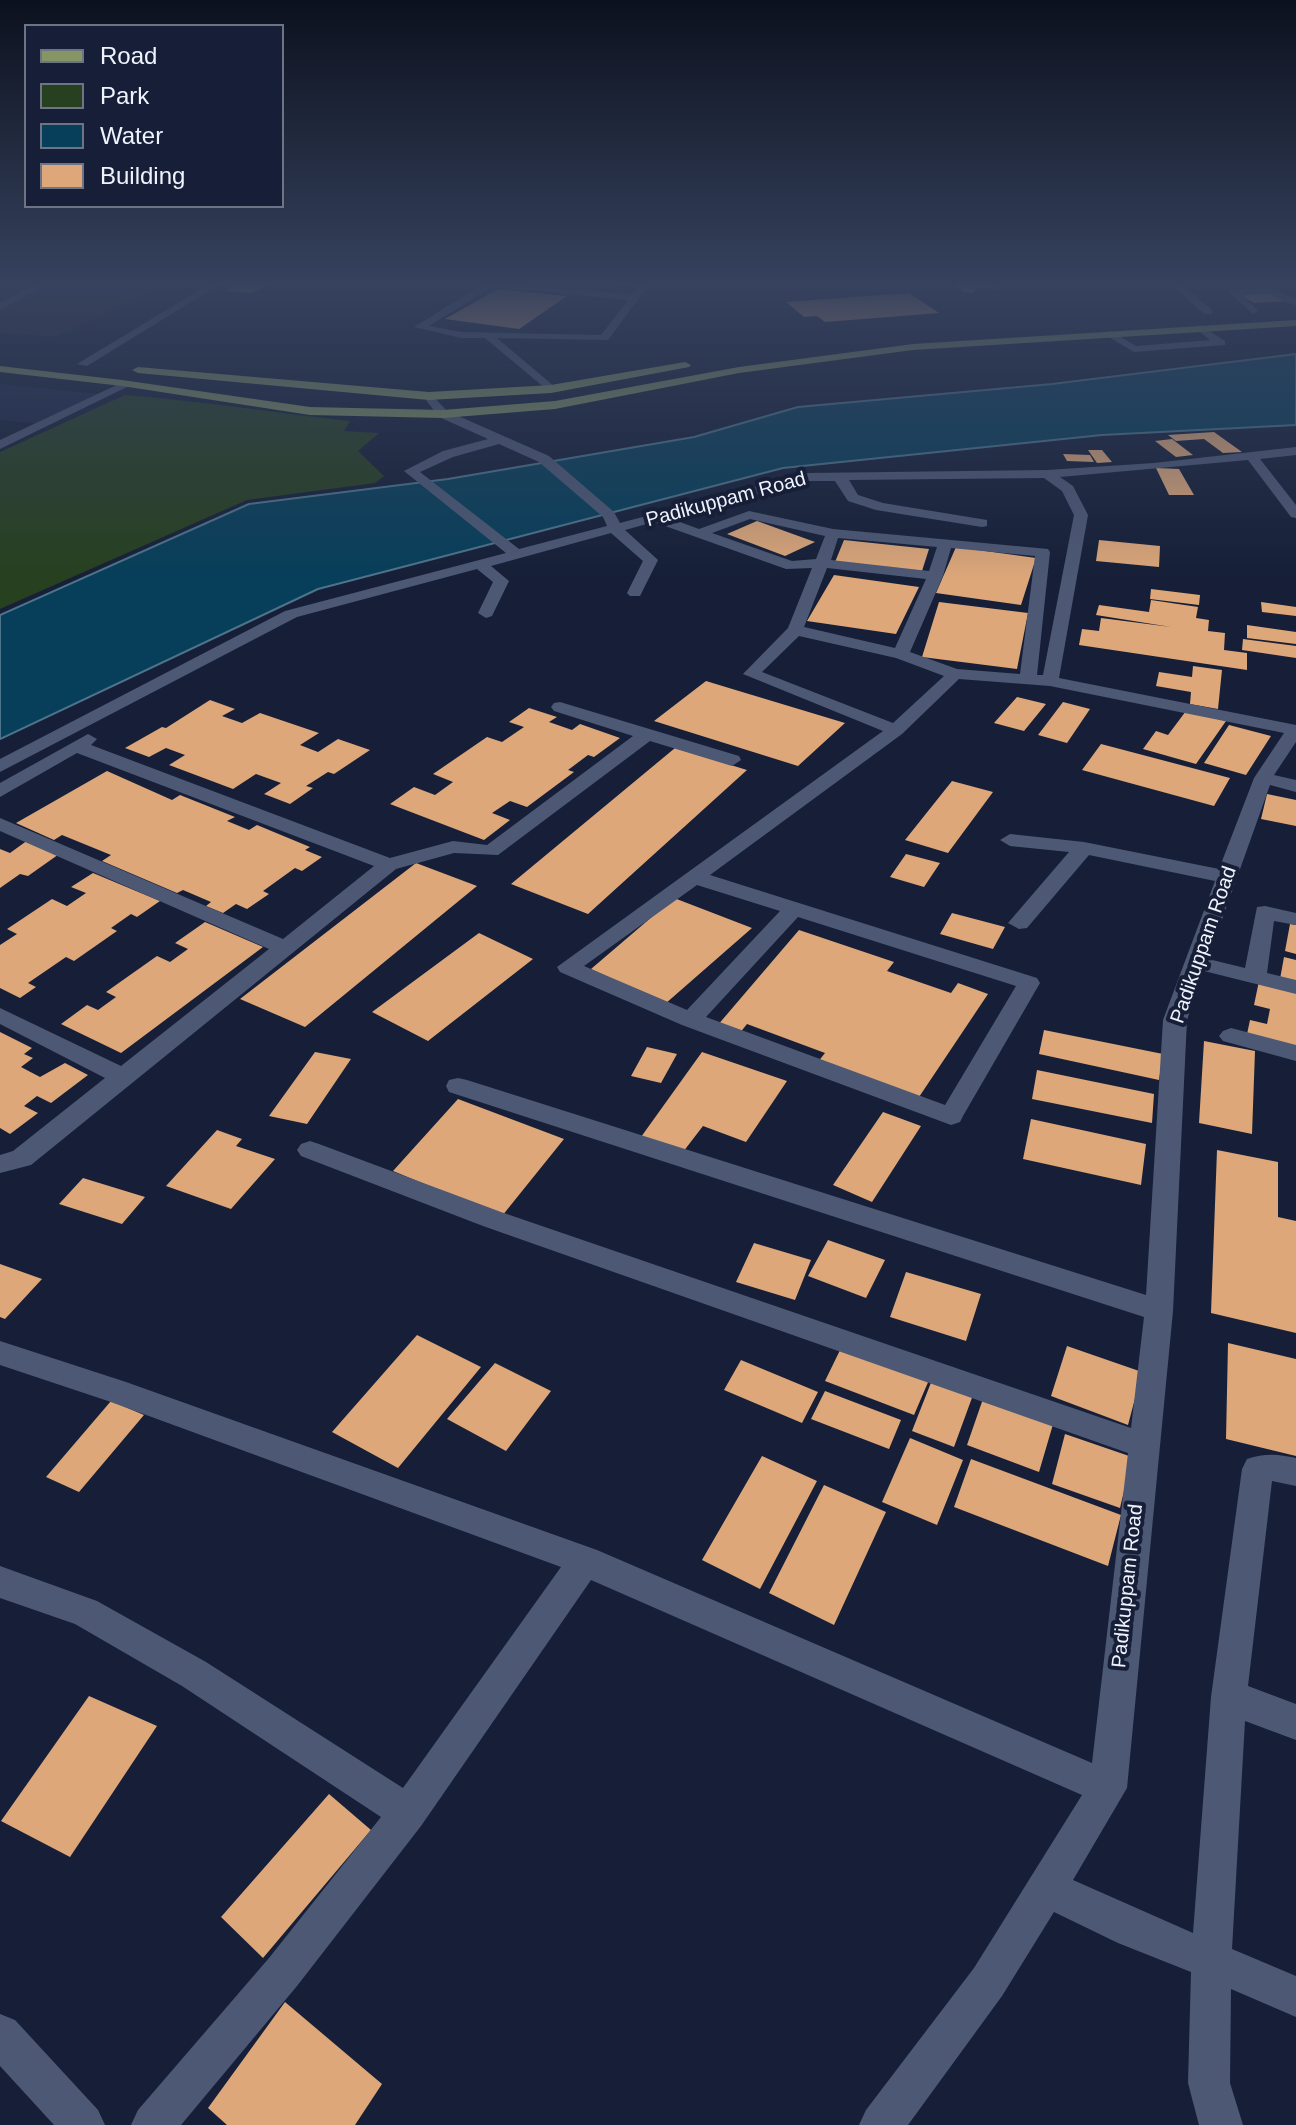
<!DOCTYPE html>
<html>
<head>
<meta charset="utf-8">
<style>
	body { margin:0 }
	#map { position:relative; width:1296px; height:2125px; overflow:hidden; background:#161f37; font-family:Arial,sans-serif }
	canvas { display:block }
	.legend { position:absolute; left:24px; top:24px; width:260px; height:184px; box-sizing:border-box; background:#161f37; border:2px solid #6d7486; margin:0; padding:10px 14px; list-style:none; font-size:24px; color:#eff3fd }
	.legend li { display:flex; align-items:center; gap:16px; height:40px }
	.legend b { width:40px; border:2px solid #6d7486 }
</style>
</head>
<body>
<div id="map">
<canvas width="1296" height="2125"></canvas>
<ul class="legend">
<li><b style="height:10px;background:#859563"></b>Road</li>
<li><b style="height:22px;background:#27401f"></b>Park</li>
<li><b style="height:22px;background:#073e59"></b>Water</li>
<li><b style="height:22px;background:#dda779"></b>Building</li>
</ul>
</div>
<script>
const g = document.querySelector('canvas').getContext('2d');
g.lineJoin = 'round';
function fill(path, color) { g.fillStyle = color; g.fill(path, 'evenodd'); }
function trace(path, color, width, dash) { g.strokeStyle = color; g.lineWidth = width; g.lineCap = dash ? 'butt' : 'round'; g.setLineDash(dash || []); g.stroke(path); }
function write(font, color, halo, rows, align = 'center') {
  g.font = font + ' Arial,sans-serif'; g.lineWidth = 8; g.setLineDash([]); g.textBaseline = 'middle'; g.strokeStyle = halo; g.fillStyle = color; for (const [text, x, y, turn = 0] of rows) {
    g.save(); g.translate(x, y); g.rotate((+turn || 0) * Math.PI / 180); g.textAlign = isNaN(turn) ? turn : align; if (halo) g.strokeText(text, 0, 0); g.fillText(text, 0, 0); g.restore();
  }
}
const industrial = new Path2D(`
	M0,283h169l-113,54 -56,-4z`);
const built = new Path2D(`
	M0,384l101,10 -59,30 -42,-4z`);
const green = new Path2D(`
	M125,395c76,6 150,18 225,26l-6,10 35,2 -21,18 26,25 -9,7 -128,17 -247,109v-157z`);
const water = new Path2D(`
	M1296,354v71l-194,10 -319,33 -465,121 -318,150v-124l249,-111 199,-25 246,-42 104,-30 254,-23z`);
const building = new Path2D(`
	M240,283h30l-18,10 -27,-2z
	M956,283l22,1 20,2 -1,3 -19,-1 -5,5 -11,-1v-3l-7,-1z
	M498,289l69,7 -48,33 -74,-10z
	M1268,291l19,10 -33,2 -17,-10z
	M909,293l30,20 -114,9 -8,-6 -13,1 -18,-15z
	M1214,432l28,20 -19,1 -19,-14 -28,2 -8,-6z
	M1172,439l21,16 -17,2 -21,-16z
	M1088,450h14l10,12 -15,1z
	M1063,454l27,1 4,7 -27,-1z
	M1156,468l23,1 15,26h-25z
	M757,521l58,21 -30,14 -58,-22z
	M844,540l85,9 -7,22 -87,-9z
	M1099,540l61,6 -1,21 -63,-6z
	M956,547l80,11 -15,47 -85,-12z
	M834,575l85,12 -23,47 -89,-13z
	M1151,589l49,6 -1,10 -49,-6z
	M1151,600l47,7 -2,11 13,2 -1,11 17,2 -1,17 23,3v17l-168,-25 3,-16 17,2 2,-13 70,9 -75,-12 3,-10 50,7z
	M939,602l89,11 -11,56 -95,-12z
	M1261,602l35,5v9l-34,-4z
	M1247,625l49,7v12l-49,-6z
	M1243,639l53,7v12l-54,-8z
	M1193,666l29,4 -4,39 -28,-5 1,-12 -35,-6 3,-14 33,5z
	M706,681l23,7 116,35 -47,43 -144,-45z
	M1017,697l29,7 -22,27 -30,-8z
	M210,700l25,9 -13,7 20,7 18,-10 59,20 -19,12 18,7 20,-13 32,11 -36,24 -6,-2 -22,14 7,2 -23,16 -26,-10 17,-11 -25,-9 -23,15 -64,-24 16,-10 -19,-7 -17,9 -24,-9 37,-21 4,1z
	M1063,702l27,7 -23,34 -29,-8z
	M529,708l28,9 -8,5 23,8 8,-6 40,14 -26,19 -6,-2 -20,15 6,2 -47,35 -17,-6 -18,12 18,7 -26,20 -94,-36 24,-17 21,8 18,-13 -20,-8 54,-37 15,5 22,-15 -15,-5z
	M1186,711l40,10 -30,43 -53,-15 13,-18 12,4z
	M1229,725l42,11 -25,39 -42,-12z
	M1101,744l129,34 -16,28 -132,-36z
	M675,748l72,22 -159,144 -77,-30z
	M107,771l65,29 8,-5 55,22 -8,4 22,9 8,-5 53,22 -5,3 17,7 -20,14 -7,-3 -32,23 6,3 -22,15 -11,-5 -13,9 -17,-7 5,-4 -28,-12 -6,3 -75,-32 9,-6 -49,-20 -8,5 -38,-17z
	M952,781l41,11 -45,61 -43,-13z
	M1267,794l29,6v26l-35,-7z
	M28,840l34,12 -34,24 -8,-2 -20,14v-39l10,4z
	M906,854l34,9 -16,24 -34,-10z
	M416,863l61,23 -172,141 -65,-28z
	M93,873l67,28 -23,16 -6,-3 -20,14 6,3 -43,30 -8,-4 -38,26 8,4 -16,11 -20,-10v-43l17,-11 -10,-5 45,-30 15,7 19,-13 -15,-6z
	M674,898l78,30 -87,76 -74,-35z
	M952,913l53,14 -12,22 -53,-15z
	M205,922l58,25 -142,106 -60,-29 26,-19 11,5 18,-13 -10,-5 51,-36 13,6 18,-13 -13,-6z
	M1290,924l6,1v29l-11,-3z
	M799,930l95,32 -7,9 64,22 7,-10 30,11 -71,106 -100,-37 8,-10 -78,-29 -8,10 -22,-8z
	M479,933l54,26 -105,82 -56,-29z
	M1284,957l12,3v23l-16,-4z
	M1259,981l37,10v56l-49,-13 3,-14 17,4 3,-15 -16,-4z
	M1044,1030l119,24 -4,26 -120,-26z
	M0,1032l32,16 -8,6 9,4 -12,9 19,10 25,-14 23,12 -37,28 -14,-7 -13,10 14,7 -28,21 -10,-6z
	M1204,1041l51,10 -3,83 -53,-11z
	M647,1047l30,7 -16,29 -30,-7z
	M315,1052l36,7 -44,65 -38,-8z
	M702,1052l85,29 -41,61 -43,-16 -20,26 -42,-15z
	M1037,1070l117,24 -2,29 -120,-24z
	M458,1099l106,40 -62,77 -109,-45z
	M883,1112l38,14 -49,76 -39,-17z
	M1031,1119l115,25 -5,41 -118,-26z
	M217,1130l25,9 -6,7 39,13 -44,50 -65,-23z
	M1217,1150l61,12v55l18,4v112l-85,-20z
	M83,1178l62,19 -23,27 -63,-20z
	M828,1240l57,20 -19,38 -58,-22z
	M754,1243l57,17 -16,40 -59,-18z
	M0,1264l42,15 -37,40 -5,-2z
	M906,1272l75,22 -15,47 -76,-24z
	M417,1335l64,32 -83,101 -66,-36z
	M1228,1343l68,16v97l-70,-17z
	M842,1346l87,34 -15,35 -89,-34z
	M1067,1346l75,26 -14,53 -77,-29z
	M741,1360l77,32 -16,31 -78,-33z
	M495,1363l56,28 -45,60 -59,-32z
	M932,1380l41,15 -19,52 -42,-16z
	M825,1391l76,29 -12,29 -78,-30z
	M984,1396l70,25 -15,51 -72,-27z
	M111,1401l33,14 -65,77 -33,-15z
	M1065,1434l67,23 -12,51 -68,-24z
	M910,1438l53,22 -26,65 -55,-23z
	M762,1456l55,25 -57,108 -58,-29z
	M971,1459l150,56 -13,51 -154,-59z
	M824,1485l62,27 -52,113 -65,-32z
	M89,1696l68,30 -87,131 -69,-36z
	M329,1794l42,36 -108,128 -42,-41z
	M285,2002l97,82 -27,41h-128l-19,-17z`);
const minor = new Path2D(`
	M37,283h12l-49,27v-7z
	M211,283h11l-135,83 -10,-2z
	M485,283l147,11 4,-6 -27,-5h30l9,3 -40,54 -111,-2 58,49v4l-4,2 -66,-55h-24l-47,-11zM492,287l136,13 -27,35 -140,-3 -32,-6z
	M1170,283h10l32,27v4h-8z
	M1269,288l27,11v7l-28,-12 -26,1 16,16 -5,3 -25,-22 5,-3z
	M1200,325l25,16v4l-91,7 -32,-19 9,-2 25,15 74,-6 -15,-12z
	M123,382l10,2 -133,65v-9z
	M429,392l18,19 102,45 65,56 6,11 188,-50 239,-3 107,-7 142,-16v8l-36,4 36,46v13l-5,-1 -43,-57 -188,17 13,9 15,29 -29,163 237,47v17l-22,33 22,5v12l-26,-7 -62,174 37,9 12,-61 8,-1 31,7v12l-22,-4 -7,52 29,7v14l-92,-23 -17,49 -14,291 -46,477 -54,92 120,53 18,-236 31,-228 5,-10c18,-6 31,-5 49,-1v28l-24,-5 -24,205 48,18v36l-51,-19 -13,228 64,27v41l-65,-28 -1,94 13,42h-44l-11,-42 3,-111 -73,-29 -64,-31 -52,84 -94,129h-49l7,-15 108,-142 108,-173 -491,-215 -170,246 -124,160 -116,139h-50l7,-15 131,-152 112,-141 -199,-131 -107,-62 -75,-26v-32l97,35 109,61 197,126 158,-221 -453,-166 -108,-36v-24l126,41 471,168 495,213 36,-310 -645,-227 -182,-70 -4,-6 4,-6 9,-3 9,3 182,68 630,216 13,-111 -695,-225 -3,-6 3,-6 9,-2 9,2 679,215 17,-275 52,-139 -126,-26 -62,73 -8,1 -11,-6 61,-71 -59,-6 -10,-6 10,-6 74,8 135,27 35,-91 30,-45 -234,-47 -91,-7 -57,55 -192,141 327,103 3,5 -77,133 -3,6 -9,3 -269,-100 -122,-53 -3,-5 326,-236 -140,-57 45,-46 24,-60 -26,1 -132,-47 -29,8 33,30 -18,36h-10l-3,-3 16,-32 -32,-28 -120,33 18,15 -17,35 -6,2 -8,-5 15,-31 -16,-13 -180,48 -297,155v-13l285,-148 221,-58 -102,-82 39,-20 45,-12 -49,-22 -16,-21zM499,444l40,18 64,55 4,9 -88,23 -99,-77 33,-15zM1044,478l18,13 12,24 -31,160h-6l13,-123 -2,-3 -215,-20 -84,-18 -50,18 -30,-11 139,-37h27l13,20 28,9 106,17 5,-1v-6l-104,-17 -25,-8 -9,-15zM750,519l75,17 -9,23 -24,2 -80,-28zM838,538l99,9 -8,24 -98,-11zM951,548l84,8 -15,118 -63,-5 -47,-17 33,-76zM827,568l99,11 -31,69 -91,-21zM799,636l97,22 48,18 -51,47 -131,-51zM697,885l83,26 -93,99 -103,-44zM798,917l218,69 -71,119 -239,-88z
	M560,702l179,54 2,4 -9,6 -82,-25 -152,114 -44,-2 -58,16 -365,296 -31,8v-18l13,-4 92,-73 -105,-54v-16l121,58 148,-117 -269,-118v-13l283,121 91,-73 -297,-113 -77,44v-14l88,-49 9,5 -6,6 299,113 63,-17 34,4 146,-109 -79,-25 -3,-4 3,-4z
	M1231,1028l65,17v16l-73,-20 -4,-5 4,-5z
	M0,2014l15,6 83,90 7,15h-51l-54,-59z`);
const major = new Path2D(`
	M1296,320v6l-383,24 -174,23 -184,36 -112,9 -133,-3 -188,-29 -122,-14v-6l122,14 188,27 133,3 112,-9 184,-34 174,-23z
	M685,362l6,3 -2,2 -138,26 -122,7 -291,-27 -6,-3 6,-3 291,25 122,-7z`);
const streetNames = [
	["Padikuppam Road",726,500,-15],
	["Padikuppam Road",1204,945,-71],
	["Padikuppam Road",1128,1586,-84]
];
fill(industrial, '#2d2332');
fill(built, '#1c2745');
fill(green, '#27401f');
fill(water, '#073e59');
trace(water, '#4d748a', 2);
fill(building, '#dda779');
fill(minor, '#4d5974');
fill(major, '#859563');
const sky = g.createLinearGradient(0, 0, 0, 580);
sky.addColorStop(0, '#0c111e');
sky.addColorStop(0.49, '#36425e');
sky.addColorStop(1, '#36425e00');
g.fillStyle = sky;
g.fillRect(0, 0, 1296, 580);
write('20px', '#eff3fd', '#161f37', streetNames);
</script>
</body>
</html>
